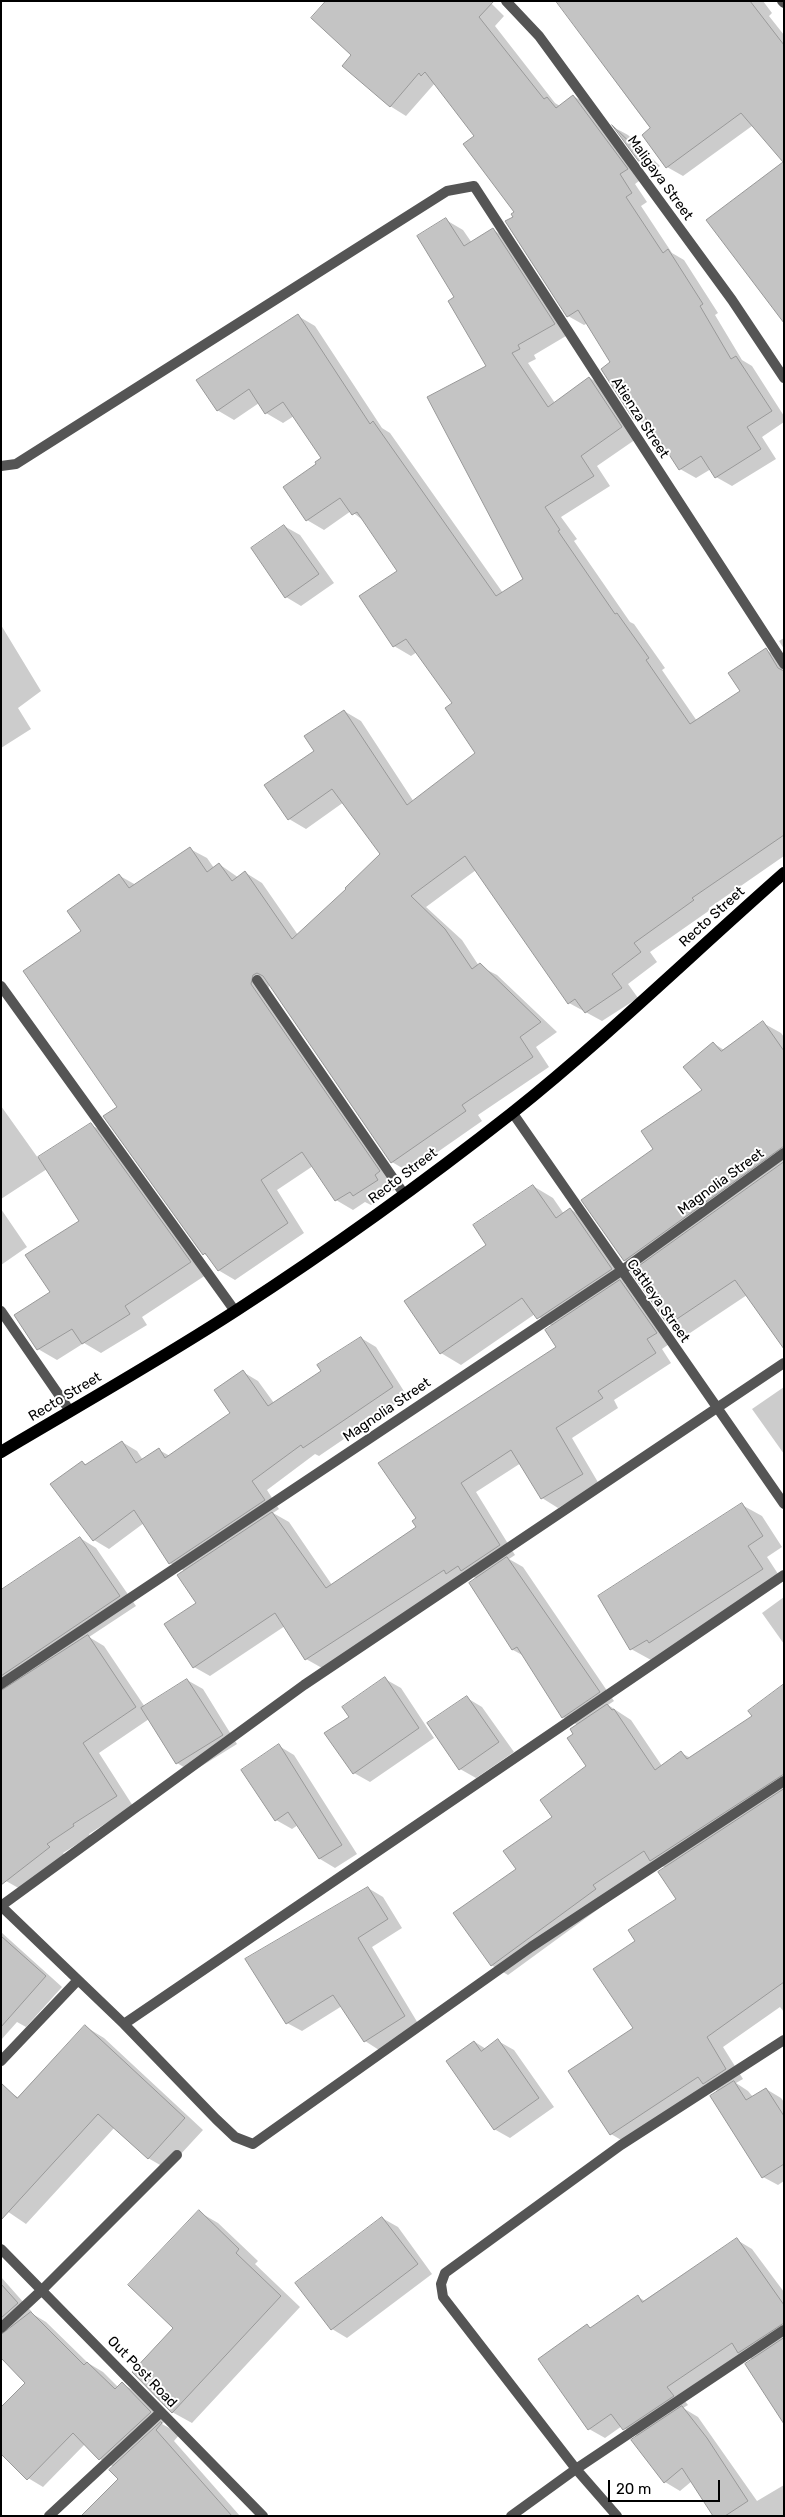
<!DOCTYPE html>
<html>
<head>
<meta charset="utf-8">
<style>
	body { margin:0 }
	#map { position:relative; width:785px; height:2517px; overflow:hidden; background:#fff; font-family:Rubik,sans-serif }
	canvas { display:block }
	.frame { position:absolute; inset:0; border:2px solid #000; pointer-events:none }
	.scale { position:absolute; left:608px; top:2480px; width:112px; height:22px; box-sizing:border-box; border:2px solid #000; border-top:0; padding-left:6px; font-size:15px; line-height:18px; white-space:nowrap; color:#000; -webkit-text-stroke:4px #fff; paint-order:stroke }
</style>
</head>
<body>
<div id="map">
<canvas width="785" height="2517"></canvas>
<div class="frame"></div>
<div class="scale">20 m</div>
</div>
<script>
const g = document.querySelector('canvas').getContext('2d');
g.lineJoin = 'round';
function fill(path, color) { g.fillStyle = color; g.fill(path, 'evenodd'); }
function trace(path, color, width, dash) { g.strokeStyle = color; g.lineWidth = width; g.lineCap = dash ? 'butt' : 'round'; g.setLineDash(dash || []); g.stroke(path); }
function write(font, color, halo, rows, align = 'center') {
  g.font = font + ' Rubik,sans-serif'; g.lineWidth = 4; g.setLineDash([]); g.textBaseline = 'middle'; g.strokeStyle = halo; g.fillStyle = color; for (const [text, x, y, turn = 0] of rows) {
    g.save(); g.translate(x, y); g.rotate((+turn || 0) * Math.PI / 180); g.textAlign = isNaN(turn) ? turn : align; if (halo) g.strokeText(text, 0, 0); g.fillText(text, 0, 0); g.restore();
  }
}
const shadow = new Path2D(`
	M489,1l15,15 -9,10 60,77 5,3 13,-10 16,9 54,73 -8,6 12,18 -6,4 31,47 12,7 34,53 -3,2 27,45 10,6 32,50v6l-22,15 14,22 -44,27 -16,-9 -5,-8 -15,9 -16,-9 -27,-43 -2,2 -16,-9 -24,-57 -23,-39 -4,2 -16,-9 -53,-99 1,-4 -40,-77 -41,-53 -29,33 -16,-10 -37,-51z
	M557,1h206l9,12 -3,3 15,19v123l-32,-32 -69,50 -16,-9 -15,-39z
	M617,129l11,6 32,31 -5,3 -15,-9z
	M446,220l17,10 9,13 21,-13 17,10 61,93 -37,22 2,4 -8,4 27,40 35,-25 16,10 33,49 -42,29 13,20 -49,31 16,22 -3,2 56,81 4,2 31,44 -3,2 35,51 45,-29 24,-42 18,11v195l-75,52 1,2 -60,42 7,10 -29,22 10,14 -36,23 -33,-18 -93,-133 -50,37 36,33 17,26 18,9 60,57 -21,15 13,20 -71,48 4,6 -73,51 -17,-10 -123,-178 -1,10 128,187 -5,4 3,5 -23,15 -6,-3 -12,8 -17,-10 -23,-34 -36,24 27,43 -69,47 -17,-10 -9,-13 -5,-3 -85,-147 -36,-176 37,-55 16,9 54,-36 17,9 7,10 5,-4 20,14 7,-5 16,10 36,52 50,-46 34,-35 -38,-52 -38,27 -17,-10 27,-68 28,-40 17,10 53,81 63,-49 -23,-50 -37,-51 -6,4 -17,-10 5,-75 -35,-50 -13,-10 -27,19 -17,-10 11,-56 5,-6 -29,-42 -11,7 -17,-10 -7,-10 -25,17 -17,-10 81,-94 17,10 67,102 8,5 113,160 22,-14 -37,-213 -32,-69z
	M284,526l16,9 34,48 -33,23 -15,-9z
	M1,625l40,66 -23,17 13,21 -30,19z
	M784,638v11l-5,-8z
	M763,1023l18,10 3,4v310l-37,-52 -60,40 -18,-11 -30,-56 -15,-8 31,-111 49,-59 9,-47 11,7z
	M1,1106l37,52 53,-33 19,10 99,138 -67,44 5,8 -46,28 -17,-10 -27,17 -19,-11 -22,-34 36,-22 29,-72 -34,-52 -46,30z
	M533,1186l20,12 11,16 6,-5 20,12 41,59 -6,4 11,7 36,51 -10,7 9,14 -57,37 4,8 -46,30 27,46 -41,24 -16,-10 -21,-35 -45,29 39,63 -6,4 14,8 91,134 -6,4 23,15 31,46 19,-13 10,5 63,-42 30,-30v326l-4,-5 -57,40 20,32 -7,4 12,8 5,6 13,-8 15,9 3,4v79l-6,4 -15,-8 -44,-85 -6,-4 -85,56 -17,-10 -42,-62 65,-43 2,-88 42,-42 -12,-31 -9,-5 -45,36 -104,76 -17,-10 26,-96 71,-103 -14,-32 4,-9 -15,-8 -39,-61 -11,-6 -43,-67 7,-4 -5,-3 -150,92 -16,-9 -21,-33 -75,50 -16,-9 3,-63 -12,-33 -15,-8 -26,-40 -35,26 -15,-9 -12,-78 5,3 35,-23 15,9 6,9 16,-10 11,6 62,-43 11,-41 15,9 16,22 49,-31 38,-34 15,9 31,49 -88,60 -4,-2 -48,36 12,19 -6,4 16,9 43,63 86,-58 140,-180 -6,-21 -17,-12 -74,51 -20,-12 47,-108z
	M1,1209l26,38 -26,18z
	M784,1387v67l-32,-45z
	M742,1505l20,11 20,31 -15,10 15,23 -131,80 -20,-11z
	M80,1538l16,10 40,58 -47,31 15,9 41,61 42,-27 16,9 34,55 -45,28 -15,-9 -28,-44 -50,34 34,53 -44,28 1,2 -27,17 3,4 -44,33 -16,-9 -5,-6v-284z
	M784,1597v47l-22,-31z
	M385,1679l16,9 33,50 -64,44 -16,-9 -4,-56z
	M467,1698l15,9 32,45 -38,26 -16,-9z
	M279,1746l15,9 63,99 -22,14 -15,-9 -22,-34 -6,4 -16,-9z
	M368,1888l15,9 19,31 -30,19 47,78 -40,25 -14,-9 -23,-35 -40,25 -15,-8z
	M1,1932l61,55 -36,40 -9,-5 -16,18z
	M86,2027l18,11 99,92 -36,39 -19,-11 -33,-31 -89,97 -25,-17 9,-115 9,6z
	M498,2041l16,9 40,57 -44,31 -16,-9 -19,-87 11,7z
	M199,2212l19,11 40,38 -3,3 45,43 -108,116 -20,-11 3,-84z
	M382,2218l16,9 34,47 -85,64 -15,-9 -35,-45z
	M737,2240l15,9 32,43v126l-31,-58 -10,-6 -62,42 7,9 -5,3 15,9 59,84 27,-16v31h-70l-22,-35 -12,10 -15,-9 -27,-45 -16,-11 -17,12 -16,-9 -2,-103 4,2 47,-31 7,4z
	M1,2277l31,35 -1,1 15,9 42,41 15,9 16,16 3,-4 15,8 28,29 -3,3 18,10 -6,7 66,75h-157l37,-37 -6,-12 -14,-8 -15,-15 -42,43 -15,-9 -1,-95 -26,-26z`);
const building = new Path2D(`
	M326,1h168l-15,16 65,82 3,-2 9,11 17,-13 55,74 -8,5 12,19 -6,4 37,56 5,-4 35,55 -3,2 31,53 5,-3 36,55 -25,16 14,22 -46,29 -14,-22 -22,14 -36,-56 -9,6 -33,-51 9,-7 -32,-52 -11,7 -62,-96 8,-4 -2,-3 3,-2 -51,-68 11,-8 -49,-64 -4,4 -2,-3 -29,34 -48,-41 9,-11 -40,-37z
	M556,1h194l34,44v278l-78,-103 77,-58 -42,-49 -75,55 -24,-33 8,-7z
	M612,125l33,32 -6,4z
	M446,218l18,28 29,-18 62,96 -37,21 2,4 -8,4 36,54 41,-30 33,50 -41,29 13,20 -49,31 15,23 -2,1 57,83 2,-1 32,45 -3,2 44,64 50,-33 -12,-18 38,-25 12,20 6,3v164l-92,63 2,2 -60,43 7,9 -29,22 10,14 -37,25 -10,-14 -7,5 -103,-148 -54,40 34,33 27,40 8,-6 61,59 -21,15 13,20 -71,48 4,6 -75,52 -128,-187 -6,-3 -4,2 -2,9 129,187 -5,4 3,5 -25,16 -3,-4 -15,9 -33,-49 -41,28 27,43 -70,48 -13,-18 -2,2 -100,-139 14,-9 -94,-136 58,-40 -14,-20 52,-37 10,14 61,-41 17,25 12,-9 13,18 13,-10 47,68 54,-50 -1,-1 35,-34 -48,-65 -44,31 -24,-35 50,-34 -10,-15 40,-26 63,95 68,-52 -30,-45 7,-5 -46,-64 -13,8 -34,-51 38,-25 -40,-59 -5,3 -12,-17 -34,23 -23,-34 33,-23 -1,-2 6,-4 -38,-56 -18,12 -16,-25 -32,22 -21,-31 102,-66 72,110 3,-3 123,175 27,-17 -96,-182 59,-31 -38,-65 6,-4 -37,-61z
	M284,525l35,49 -34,24 -34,-50z
	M763,1021l21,30v95l-160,115 -43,-61 72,-51 -12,-18 61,-41 -19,-23 30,-25 8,9z
	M91,1123l100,139 -66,44 5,8 -48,30 -10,-15 -35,21 -23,-35 36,-23 -25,-37 54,-34 -41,-64z
	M784,1162v187l-49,-69 -67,45 -37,-53z
	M533,1185l23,33 14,-10 42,61 -75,50 -15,-21 -82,56 -36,-53 82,-56 -13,-20z
	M620,1280l37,53 -10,6 9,14 -58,38 5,7 -47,30 27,46 -42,25 -30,-49 -50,33 39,62 -39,26 -3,-5 -12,8 -2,-4 -139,90 -30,-47 -82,55 -29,-44 32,-21 -19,-28 95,-63 54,76 90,-61 -4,-6 4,-3 -38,-55 178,-116 -11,-17z
	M361,1337l32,50 -90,61 -2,-3 -49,36 13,19 -96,64 -35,-54 -41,31 -43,-57 32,-23 3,4 37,-24 14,22 23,-15 6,10 65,-45 -16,-23 29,-20 25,36 53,-35 -4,-6z
	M742,1503l21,33 -15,10 15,23 -114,74 -2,-3 -17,10 -32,-54z
	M80,1537l40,59 -119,80v-86z
	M507,1557l93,135 -38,26 -45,-71 -5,3 -43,-67z
	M88,1635l48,72 -53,36 34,53 -44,28 1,2 -27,18 3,3 -49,38v-194z
	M385,1677l34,51 -66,46 -29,-41 25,-16 -7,-10z
	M187,1679l36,56 -47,29 -35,-56z
	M784,1684v90l-134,87 -6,-10 -51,34 3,4 -105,77 -38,-53 63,-44 -13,-18 49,-34 -12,-17 46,-34 -19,-28 6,-4 -3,-5 37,-25 5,6 2,-1 41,61 26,-19 6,8 65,-43 -4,-5z
	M467,1696l32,46 -40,28 -32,-47z
	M279,1744l63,101 -23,14 -31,-47 -13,9 -34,-51z
	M784,1789v193l-77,55 19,32 -23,15 -5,-7 -88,58 -42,-64 65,-43 -40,-59 42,-28 -7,-11 48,-31 -18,-27z
	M368,1887l20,32 -30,19 47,78 -41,26 -31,-47 -47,29 -41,-65z
	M1,1936l45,40 -45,51z
	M85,2025l100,93 -37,41 -50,-45 -97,106v-137l16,15z
	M498,2039l41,59 -45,32 -48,-69 28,-20 7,10z
	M734,2081l12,19 20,-12 18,28v48l-22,14 -52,-82z
	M199,2210l40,39 -3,4 45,43 -109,117 -40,-41 41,-44 -45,-43z
	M382,2217l36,47 -87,66 -36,-47z
	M737,2238l47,67v18l-46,30 -6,-10 -65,44 7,9 -51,34 -12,-16 -23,16 -50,-71 49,-35 3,4 48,-33 4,7z
	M1,2284l17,19 -17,15z
	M31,2312l53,53 3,-3 28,27 7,-7 29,30 -52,48 -26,-27 -46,47 -26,-26v-47l24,-24 -24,-25v-23z
	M784,2338v86l-39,-60z
	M682,2406l25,32 41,63 -23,15h-12l-31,-48 -18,15 -33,-43z
	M161,2422l1,1 -6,7 76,86h-151l37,-37 -9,-9z`);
const lane = new Path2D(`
	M43,2289l134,-134`);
const street = new Path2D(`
	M506,1l33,35 193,264 52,78
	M782,1l2,2
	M1,466l15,-2 431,-273 27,-5 310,478
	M257,980l147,214
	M1,986l234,325
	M512,1112l272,392
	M1,1311l69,100
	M1,1684l620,-413 163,-118
	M1,1906l123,118 92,95 19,18 18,7 278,-197 253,-166
	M1,1906l303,-221 480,-322
	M124,2024l660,-449
	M1,2061l77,-81
	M1,2249l262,267
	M1,2328l42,-39
	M49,2516l112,-104
	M511,2516l65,-47 208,-139
	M617,2516l-41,-47 -133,-172 -2,-13 4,-11 176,-128 163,-105`);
const primary = new Path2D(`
	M1,1452c79,-47 159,-92 236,-142 94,-61 186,-127 275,-197 94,-75 181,-160 272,-240`);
const streetNames = [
	["Maligaya Street",660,178,54],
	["Atienza Street",640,418,57],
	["Recto Street",712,917,-42],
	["Recto Street",403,1176,-37],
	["Magnolia Street",721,1182,-36],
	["Cattleya Street",658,1301,55],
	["Recto Street",65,1397,-31],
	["Magnolia Street",387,1410,-34],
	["Out Post Road",142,2372,46]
];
fill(shadow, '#0003');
fill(building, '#c4c4c4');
trace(building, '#999', 1);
trace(lane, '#555', 10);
trace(street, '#555', 10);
trace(primary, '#000', 12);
write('14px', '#000', '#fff', streetNames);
</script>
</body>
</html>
